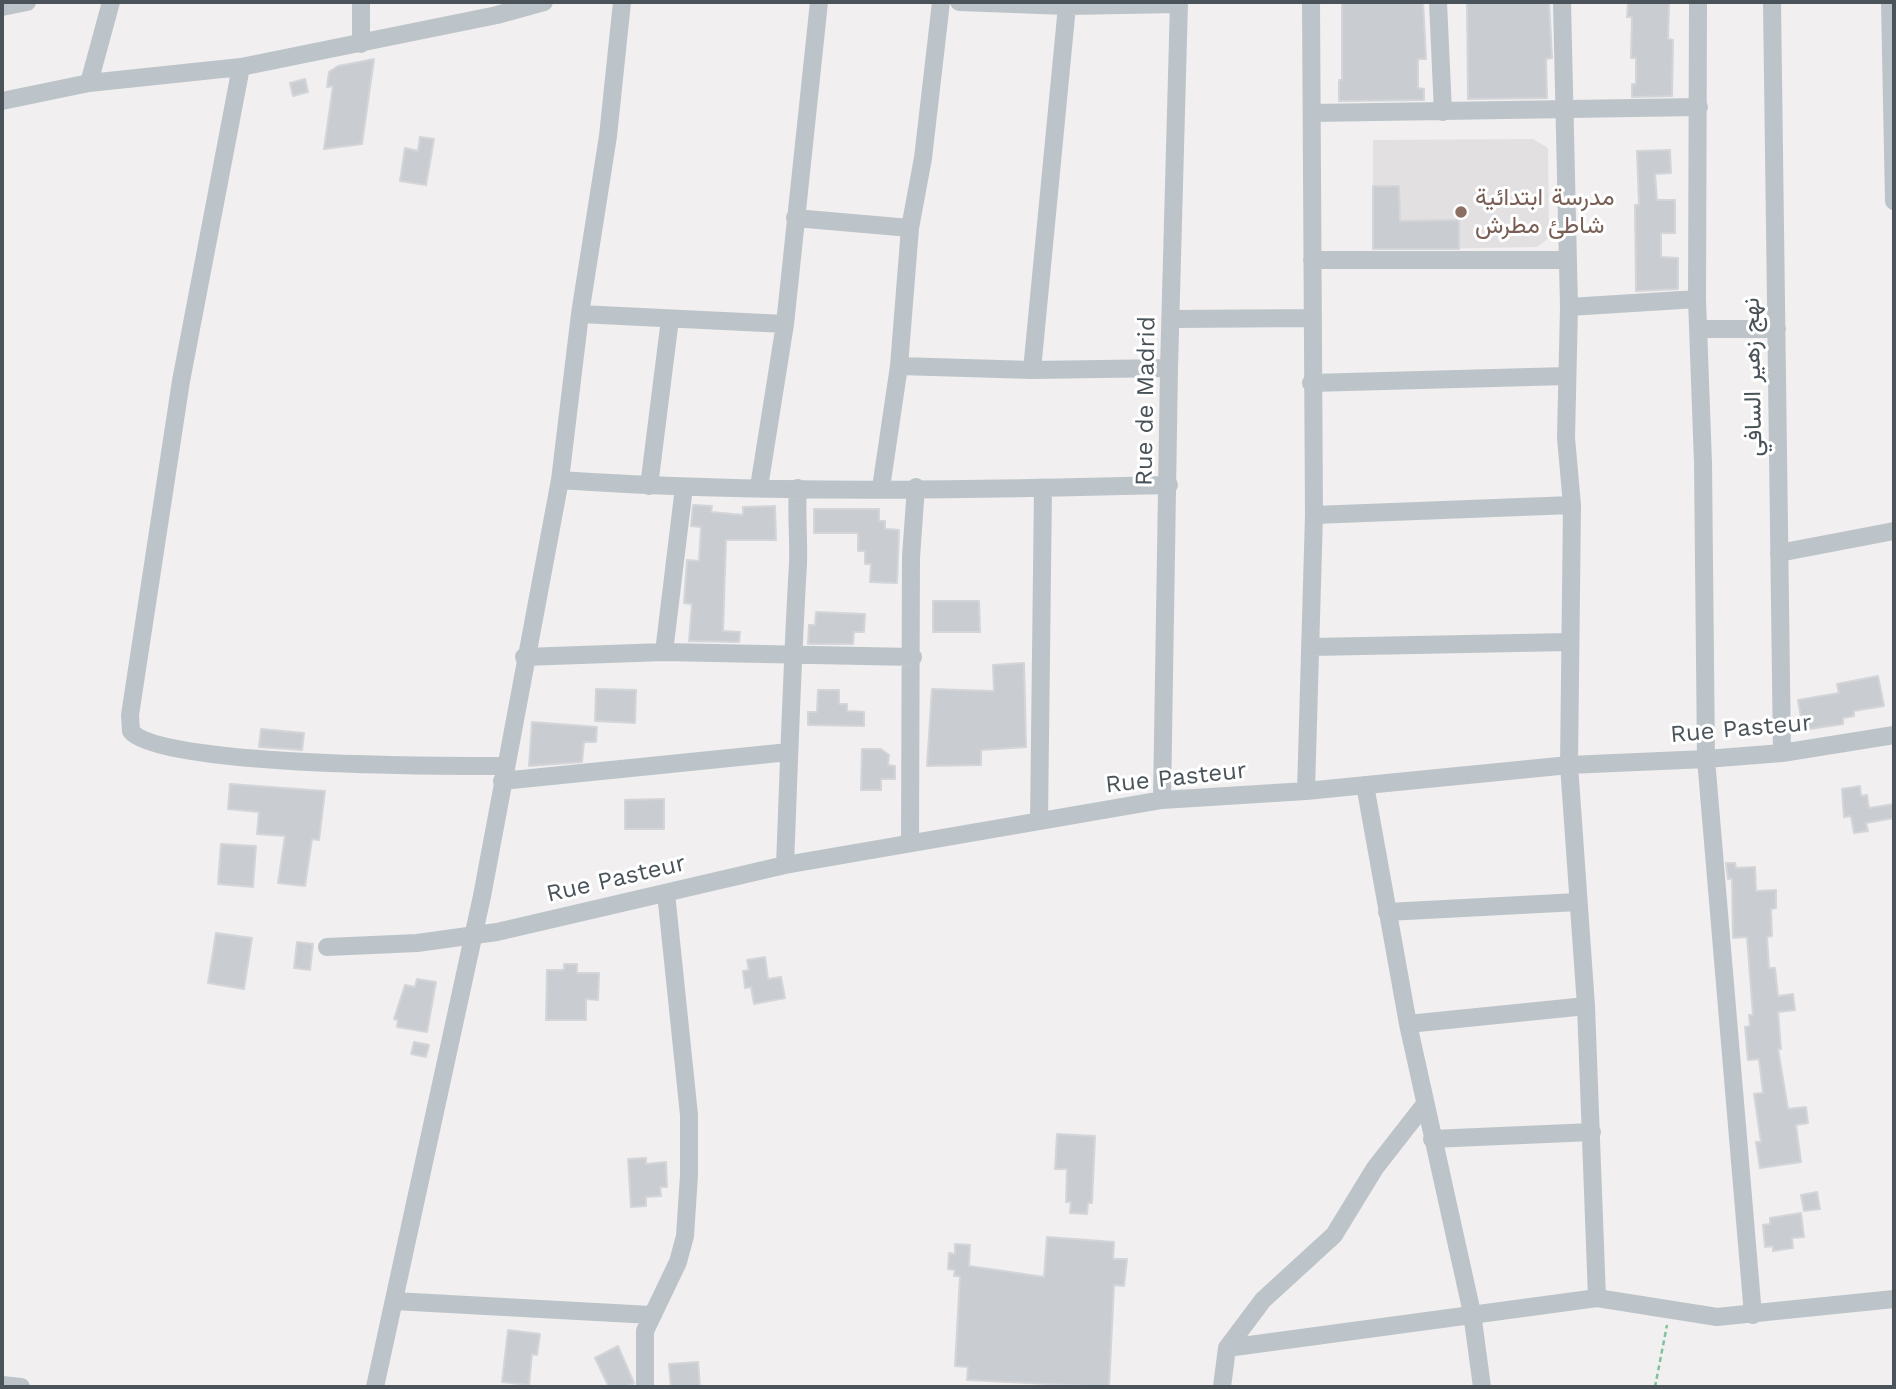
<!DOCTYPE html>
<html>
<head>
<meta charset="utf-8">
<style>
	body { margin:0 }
	#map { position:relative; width:1896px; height:1389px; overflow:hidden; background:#f1efef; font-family:"Work Sans",sans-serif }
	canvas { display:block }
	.frame { position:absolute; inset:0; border:4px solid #495359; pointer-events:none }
</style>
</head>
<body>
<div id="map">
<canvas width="1896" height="1389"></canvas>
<div class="frame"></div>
</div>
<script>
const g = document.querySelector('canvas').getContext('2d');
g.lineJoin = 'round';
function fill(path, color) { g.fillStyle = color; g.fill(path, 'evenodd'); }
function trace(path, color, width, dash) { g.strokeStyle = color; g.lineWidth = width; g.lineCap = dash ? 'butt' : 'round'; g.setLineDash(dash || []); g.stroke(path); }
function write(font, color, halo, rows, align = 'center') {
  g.font = font + ' "Work Sans",Vazirmatn,sans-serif'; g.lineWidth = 6; g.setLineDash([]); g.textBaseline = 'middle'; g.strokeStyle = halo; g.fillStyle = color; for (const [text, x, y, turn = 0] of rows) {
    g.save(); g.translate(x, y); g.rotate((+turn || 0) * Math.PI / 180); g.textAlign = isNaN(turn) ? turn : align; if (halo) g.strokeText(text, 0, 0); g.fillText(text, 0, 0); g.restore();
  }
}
const education = new Path2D(`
	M1533,139l15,9 1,90 -12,9 -164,3v-110z`);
const building = new Path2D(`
	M1342,2h81l3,57h-8v29l6,1v11l-85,1v-21h3z
	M1467,2h82l3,56 -6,1 1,39 -79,1z
	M1628,2h41l-1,37 5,1 -1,56 -40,1v-13h4v-26h-5l1,-41h-5z
	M374,59l-12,85 -38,5 9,-63 -6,1 2,-15 9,-6z
	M305,79l3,13 -15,4 -3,-13z
	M420,137l14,2 -8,46 -26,-4 5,-33 13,3z
	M1670,150l1,23 -16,1 2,26h18v33h-14v24l17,1v31l-42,2 -1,-86h4l-2,-54z
	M1373,186h26l1,35 59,-1v29h-86z
	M693,505l19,1 -1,6 32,3v-8l32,-1 1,34h-50l-3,91 17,1 -1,10 -50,-1 3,-37 -8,-1 3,-43 12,1 2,-34 -10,-1z
	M814,509h65v12h6v8l14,1 -2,53 -27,-1 1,-18h-6v-13h-7v-18h-44z
	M933,601h46l1,31h-47z
	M816,612l49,2 -1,18h-10l-1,12h-45l1,-19h6z
	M1024,663l2,84 -45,3v15l-54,1 5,-77 62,2 -1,-26z
	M1878,676l6,30 -30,5v5l-11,2v6l-40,6 -5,-30 41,-7 -2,-9z
	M596,689l40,1 -1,33 -40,-2z
	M818,690h21v14h8v7l17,1v14l-56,-1v-13h9z
	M532,722l65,5 -1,15h-12l-2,20 -53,4z
	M261,729l43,4 -2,17 -43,-3z
	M862,749h19l8,6 -1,10 7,1v13h-14v11h-20z
	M230,784l95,7 -6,49 -7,-1 -7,47 -27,-3 7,-47 -28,-2 2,-22 -31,-3z
	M1860,786l1,10 6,-1 2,13 25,-4v14l-28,5 2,8 -14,2 -3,-17 -7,1 -2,-28z
	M664,799v30h-39v-29z
	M221,844l35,2 -3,41 -35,-3z
	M1726,863h9l1,5 19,-1 1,24 20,-1v18l-5,1 1,27 -5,1 2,31h6l3,28 15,-2 2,16 -17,2 3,37h-3l10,60 18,-2 2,16 -12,2 5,37 -41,6 -4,-26h5l-7,-48 9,-1 -4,-34 -11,1 -3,-33 5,-1 -1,-11h4l-6,-78 -14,1 -1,-60 -4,1z
	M216,933l36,5 -8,51 -36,-6z
	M297,942l16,2 -3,26 -16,-2z
	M765,957l3,22 13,-2 4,21 -31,6 -3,-17 -6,1 -2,-17 6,-1 -2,-10z
	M564,964h13v9h22l-1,27 -12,-1v21h-40l1,-50h17z
	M417,979l19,3 -9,50 -30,-5 1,-7 -4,-1 11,-34 10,2z
	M414,1042l15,3 -3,12 -15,-3z
	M1057,1134l38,2 -3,67h-4l-1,11 -17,-1 1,-11h-5l1,-33h-12z
	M646,1158v6l20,-2 1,25h-7l1,9 -15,1v9l-15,1 -3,-48z
	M1817,1192l3,17 -16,2 -3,-16z
	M1801,1213l3,24 -12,1 1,10 -20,3v-5l-8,1 -2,-22 7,-1v-6z
	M1047,1237l67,5 -1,17h14l-3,27 -10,-1 -5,102 -142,-7 1,-13 -13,-1 5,-90h-6l1,-6 -7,-1 1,-16 6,1v-10l15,1 -1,21 75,11z
	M508,1330l32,4 -3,21 -5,-1 -3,31 -27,-3z
	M618,1346l16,37 -8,4h-17l-14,-29z
	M698,1362l2,25h-29l-2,-23z`);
const path = new Path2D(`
	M1655,1387l12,-62`);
const minor = new Path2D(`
	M959,2l108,4 112,-2
	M1438,2l5,110
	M1562,2l7,305 -3,131 6,67 -3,260 17,241 11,292
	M1698,2l-1,297 6,164 3,296 47,556
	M1772,2l10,751
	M1890,2l4,199
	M2,7l25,-5
	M361,44v-42
	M241,67l-60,314 -51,334 1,16c26,36 318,35 374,35
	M89,83l22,-81
	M2,101l87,-18 152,-16 256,-52 47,-13
	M1312,113l387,-6
	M795,218l115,10
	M1312,260h256
	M1569,307l128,-8
	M580,314l205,10
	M1172,319l141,-1
	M1699,329h78
	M899,366l133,4 137,-2
	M1032,370l35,-364
	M1311,383l256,-7
	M560,480c202,14 407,10 609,5
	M649,486l21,-167
	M759,487l26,-163 34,-322
	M881,488l18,-122 11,-138 13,-70 18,-156
	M1314,515l258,-10
	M1779,553l115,-22
	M1311,647l259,-5
	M664,652l20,-165
	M524,657l140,-5 249,5
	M502,781l287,-29
	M1365,785l43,239 64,289 10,74
	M1306,791l8,-276 -3,-513
	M1162,800l7,-432 10,-366
	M1039,821l4,-333
	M910,843l1,-286 5,-70
	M785,865c4,-100 7,-201 13,-301 1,-26 -2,-50 0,-76
	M1387,912l191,-10
	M327,947l90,-4 80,-11 288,-67 377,-65 144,-9 263,-26 137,-6 76,-6 112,-18
	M1408,1024l178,-18
	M1432,1139l160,-7
	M394,1301l257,14
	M1227,1348l370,-50 120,19 177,-18
	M2,1385l19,2
	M375,1387l107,-491 78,-416 20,-166 28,-178 14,-134
	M645,1387v-56l33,-69 7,-26 4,-61v-60l-23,-222
	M1222,1387l5,-39 36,-48 71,-65 41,-67 50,-64`);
const markers = [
	[1461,212,7,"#8d6e63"]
];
const educationNames = [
	["مدرسة ابتدائية",1475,198],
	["شاطئ مطرش",1475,226]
];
const streetNames = [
	["نهج زهير السافي",1753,377,-91],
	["Rue de Madrid",1146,401,-89],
	["Rue Pasteur",1741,729,-5],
	["Rue Pasteur",1176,778,-6],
	["Rue Pasteur",616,879,-13]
];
fill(education, '#e2e0e0');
fill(building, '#c9ccd0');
trace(building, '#d3d5d9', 2);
trace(path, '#7ec39c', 2.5, [5, 3.5]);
trace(minor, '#bcc4c9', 18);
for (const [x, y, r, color] of markers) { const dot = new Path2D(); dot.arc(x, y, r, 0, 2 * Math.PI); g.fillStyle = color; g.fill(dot); trace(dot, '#fff', 2.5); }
write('24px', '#785e54', '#fff', educationNames, 'left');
write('24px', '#495359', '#fff', streetNames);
</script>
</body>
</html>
